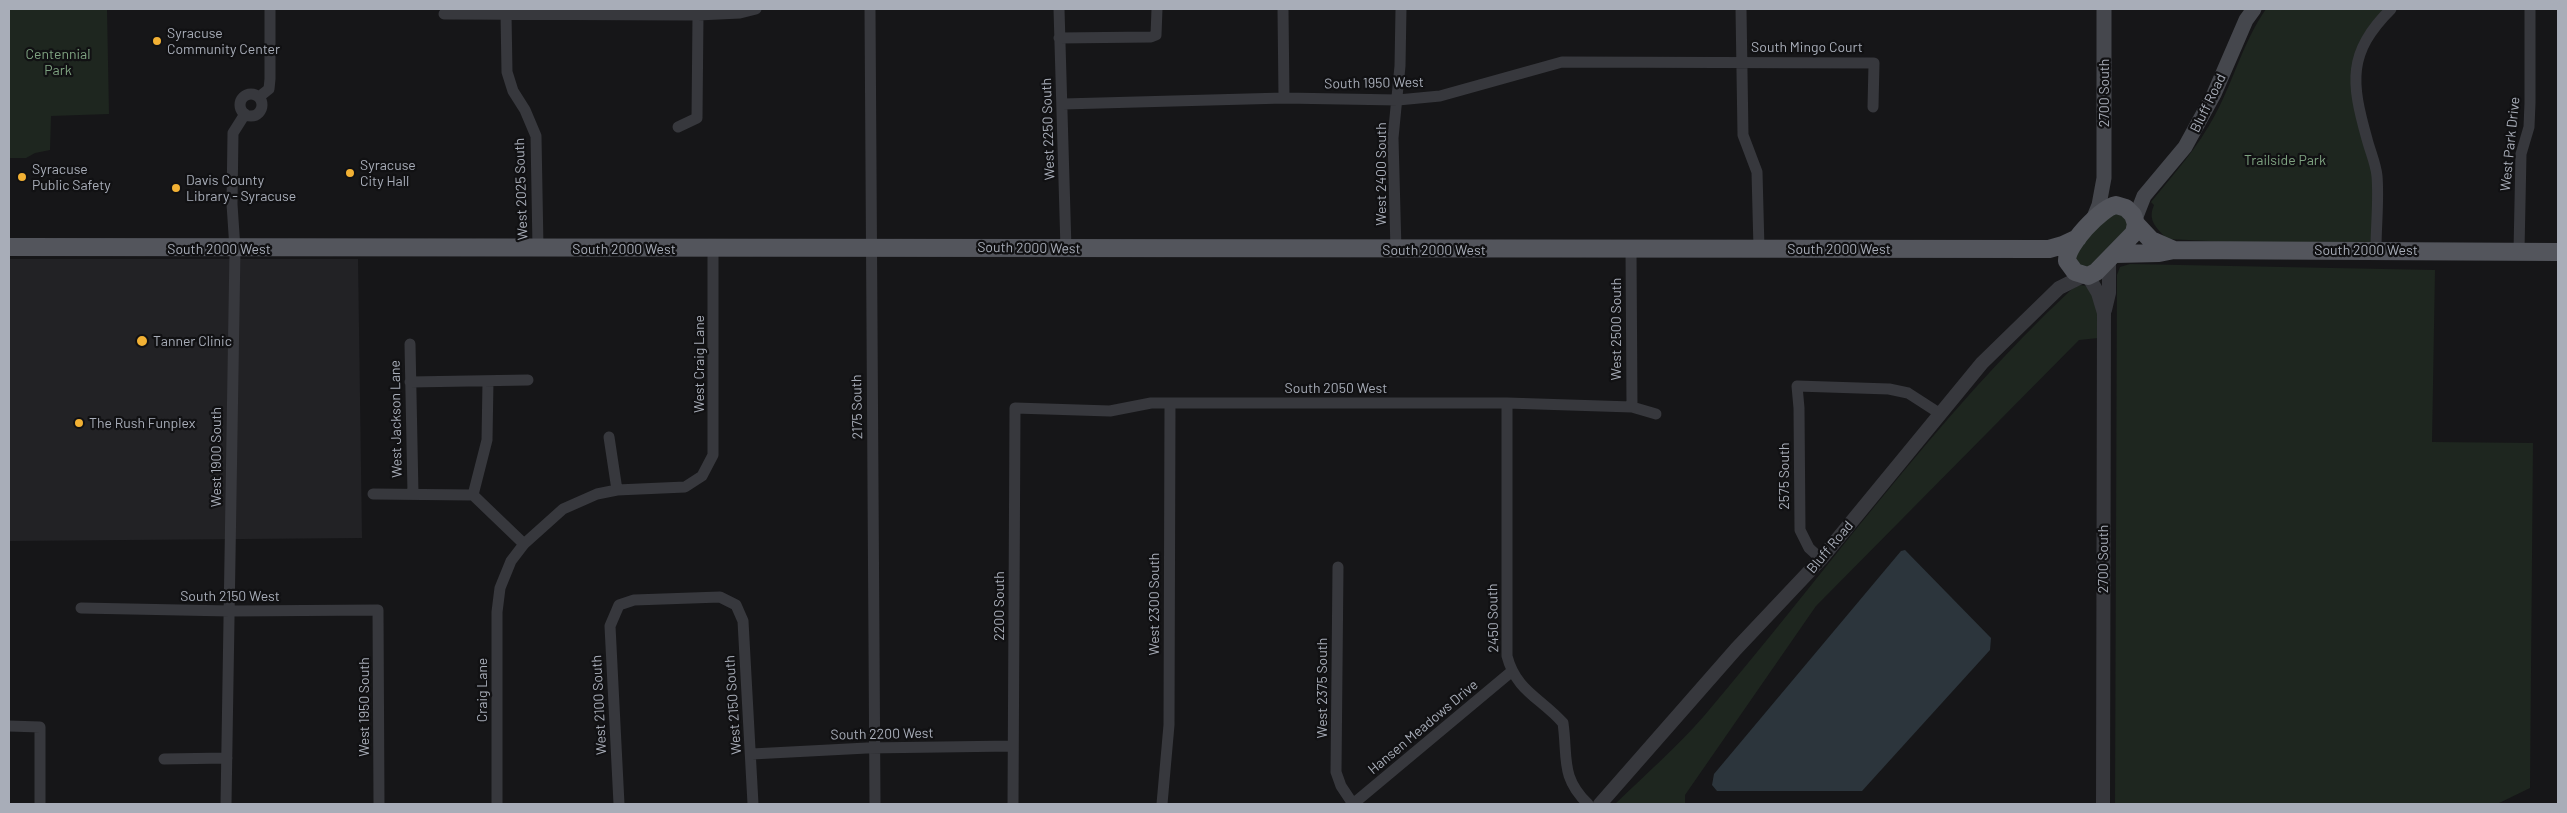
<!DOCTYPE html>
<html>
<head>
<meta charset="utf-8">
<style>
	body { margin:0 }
	#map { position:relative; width:2567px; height:813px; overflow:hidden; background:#161618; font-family:Barlow,sans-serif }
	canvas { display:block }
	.frame { position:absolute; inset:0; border:10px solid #a8adb8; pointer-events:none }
</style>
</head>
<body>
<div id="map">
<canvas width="2567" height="813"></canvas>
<div class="frame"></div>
</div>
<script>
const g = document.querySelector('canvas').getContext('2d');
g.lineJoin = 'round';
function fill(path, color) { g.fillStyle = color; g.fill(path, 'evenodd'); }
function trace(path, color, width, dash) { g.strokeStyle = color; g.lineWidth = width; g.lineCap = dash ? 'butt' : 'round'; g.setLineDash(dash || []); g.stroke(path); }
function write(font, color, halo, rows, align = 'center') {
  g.font = font + ' Barlow,sans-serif'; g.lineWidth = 4.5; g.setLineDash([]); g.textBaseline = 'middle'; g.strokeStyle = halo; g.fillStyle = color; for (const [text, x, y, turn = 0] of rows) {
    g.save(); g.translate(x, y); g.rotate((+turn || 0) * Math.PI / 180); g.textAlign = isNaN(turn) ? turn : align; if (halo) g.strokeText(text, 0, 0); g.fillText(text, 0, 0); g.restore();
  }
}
const built = new Path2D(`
	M9,259h349l4,279 -353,3z`);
const green = new Path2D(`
	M9,9h98l2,105 -58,2 -1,34 -15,3 -9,5h-17z
	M2266,9h124l-34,59 21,107 -1,74 -209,-10c-10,-11 -20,-18 -13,-34l-3,-3c23,-28 47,-55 64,-87 19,-35 28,-73 51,-106z
	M2123,213l6,13 -42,43 -12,-7 2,-14 31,-33z
	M2130,264l305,6 -3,172 101,1 -3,345 -33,16h-382l2,-529 3,-8z
	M2079,285l10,1 8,19 1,33 -19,2 -263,266 -131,189v9h-70c30,-29 62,-57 89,-88 122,-143 231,-299 368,-427z`);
const water = new Path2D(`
	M1905,550l86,88 -1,12 -128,141h-145l-5,-6 2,-11 187,-223z`);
const minor = new Path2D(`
	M870,9l5,795
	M1059,9l7,240
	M1283,9l1,89
	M1741,9l2,126 14,37 2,77
	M444,14l254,1 42,-2 16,-4
	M506,14l1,58 6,19 12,19 11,26 2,112
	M1059,38l92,-1 5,-2 1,-26
	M240 105a11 11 0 1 1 22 0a11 11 0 1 1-22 0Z
	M259,97l10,-8 1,-10v-70
	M1063,104l221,-6 114,2 42,-4 122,-34 312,1 -1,44
	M678,127l19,-9 1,-103
	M2376,249c0,-24 3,-49 1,-73 -1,-12 -7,-25 -10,-37 -16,-57 -20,-86 24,-130
	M1396,250l-3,-112 7,-72 1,-57
	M1631,250l1,157
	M2519,251l2,-97 8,-27 1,-24v-94
	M410,344l3,150
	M410,382l118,-2
	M1507,403v253c9,35 34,42 56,67 5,35 -3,54 25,81
	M609,437l8,53
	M373,494l100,1
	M473,495l14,-55 1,-59
	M473,495l51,49
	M1821,559l-12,-11 -9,-18 -1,-122 -2,-22 92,3 19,4 31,20
	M1338,567l-2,205 5,14 12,18 158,-132
	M81,608l149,3 148,-1 1,194
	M9,726l31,1v77
	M752,754l115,-6 146,-2
	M164,759l63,-1
	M226,804l9,-555 -3,-45 1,-71 12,-19
	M497,804v-192l3,-24 11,-27 13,-17 39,-35 34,-15 20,-4 68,-3 17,-11 11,-21v-206
	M619,804l-9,-178 9,-21 15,-5 86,-3 16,8 7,16 10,183
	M1013,804l2,-396 95,3 41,-8h356l125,4 24,7
	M1162,804l7,-79 1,-322`);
const tertiary = new Path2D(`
	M2088,276l10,17 6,20 -1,491
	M2105,310l4,-17v-34
	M1600,804l136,-155 85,-90 161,-196 77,-75 24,-12`);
const secondary = new Path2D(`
	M2135,219l9,-23 41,-49 29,-53 32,-74 8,-11
	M2092,222l7,-17 5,-27v-169`);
const primary = new Path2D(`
	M2116,205l10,3 7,7 3,9 -2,9 -38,39 -8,4 -13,-4 -8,-11c-1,-16 34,-53 49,-56z
	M2136,224l15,16 23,10
	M9,247l2040,2 14,-4 15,-7
	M2115,254l44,-1 15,-3 384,2`);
const markers = [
	[157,41,5,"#f2b134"],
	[350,173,5,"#f2b134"],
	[22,177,5,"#f2b134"],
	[176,188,5,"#f2b134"],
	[142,341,6,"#f2b134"],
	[79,423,5,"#f2b134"]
];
const poiNames = [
	["Syracuse",167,33],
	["Community Center",167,49],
	["Syracuse",360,165],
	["City Hall",360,181],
	["Syracuse",32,169],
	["Public Safety",32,185],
	["Davis County",186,180],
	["Library - Syracuse",186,196],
	["Tanner Clinic",153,341],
	["The Rush Funplex",89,423]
];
const streetNames = [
	["South Mingo Court",1807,47],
	["South 1950 West",1374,83,-1],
	["2700 South",2104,93,-90],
	["Bluff Road",2208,103,-64],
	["West 2250 South",1048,129,-92],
	["West Park Drive",2510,144,-84],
	["West 2400 South",1381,174,-90],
	["West 2025 South",521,189,-92],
	["South 2000 West",1029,248,1],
	["South 2000 West",219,249],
	["South 2000 West",624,249],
	["South 2000 West",1839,249],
	["South 2000 West",1434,250],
	["South 2000 West",2366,250],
	["West 2500 South",1616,329,-90],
	["West Craig Lane",699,364,-90],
	["South 2050 West",1336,388],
	["2175 South",857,407,-91],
	["West Jackson Lane",396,419,-91],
	["West 1900 South",216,457,-90],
	["2575 South",1784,476,-90],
	["Bluff Road",1830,547,-50],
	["2700 South",2103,559,-90],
	["South 2150 West",230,596],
	["West 2300 South",1154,604,-90],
	["2200 South",999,606,-90],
	["2450 South",1493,618,-91],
	["West 2375 South",1322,688,-90],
	["Craig Lane",482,690,-90],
	["West 2100 South",599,705,-93],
	["West 2150 South",733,705,-94],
	["West 1950 South",364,707,-90],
	["Hansen Meadows Drive",1423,727,-40],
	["South 2200 West",882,734,-1]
];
const parkNames = [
	["Centennial",58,54],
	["Park",58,70],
	["Trailside Park",2285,160]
];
fill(built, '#222225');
fill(green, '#1e261f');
fill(water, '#2c353c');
trace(minor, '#37383d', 11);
trace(tertiary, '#37383d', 14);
trace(secondary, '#45474d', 15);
trace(primary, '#53555c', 18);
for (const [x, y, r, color] of markers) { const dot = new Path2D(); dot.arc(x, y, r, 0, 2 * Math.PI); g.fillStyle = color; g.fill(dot); trace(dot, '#111113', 2); }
write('14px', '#a8adb8', '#111113', poiNames, 'left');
write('14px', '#a8adb8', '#111113', streetNames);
write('14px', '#7fa381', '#111113', parkNames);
</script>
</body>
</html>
